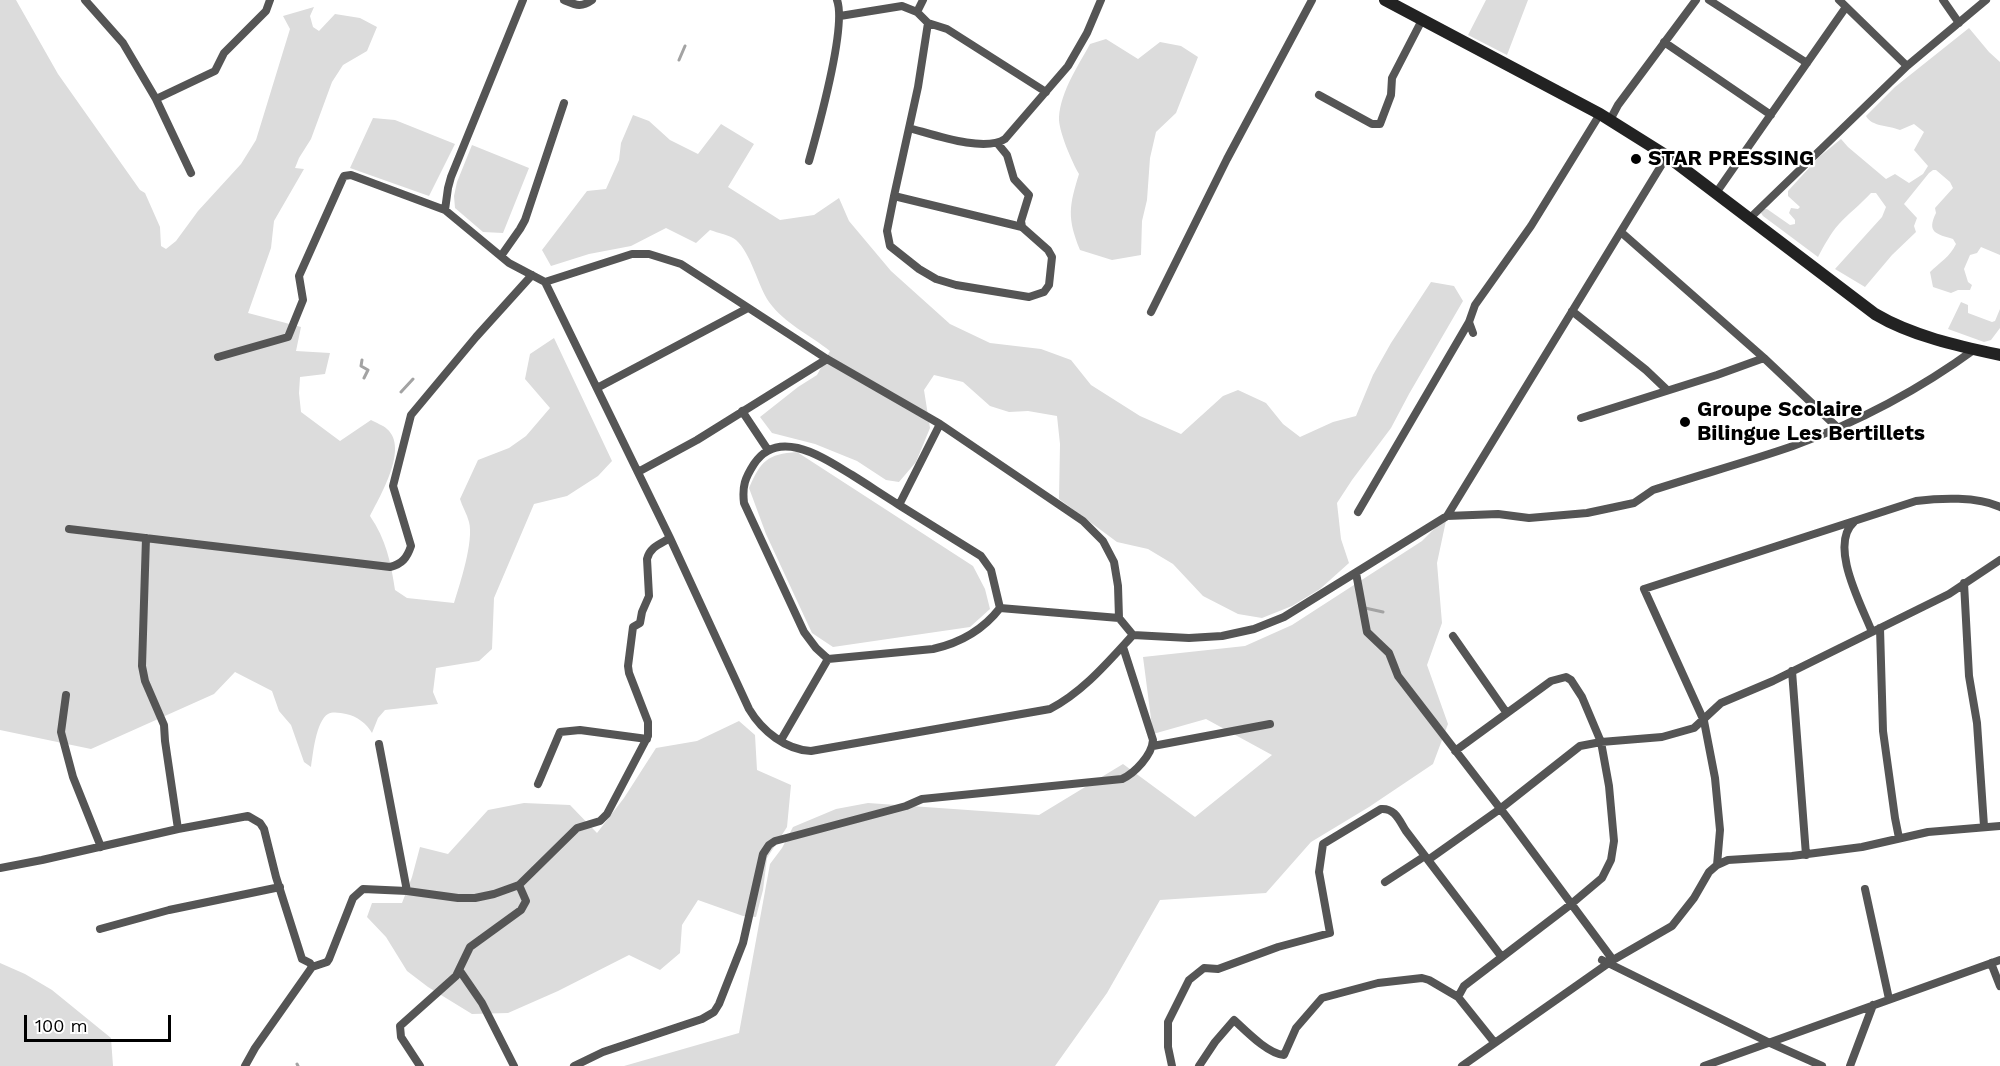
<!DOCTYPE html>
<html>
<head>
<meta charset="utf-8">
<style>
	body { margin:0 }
	#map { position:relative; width:2000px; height:1066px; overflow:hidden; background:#fff; font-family:"Work Sans",sans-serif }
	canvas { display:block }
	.scale { position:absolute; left:24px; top:1015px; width:147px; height:27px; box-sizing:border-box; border:3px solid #000; border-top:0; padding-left:8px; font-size:18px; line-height:21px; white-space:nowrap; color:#000; -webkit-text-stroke:4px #fff; paint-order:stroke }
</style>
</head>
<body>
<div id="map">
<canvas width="2000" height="1066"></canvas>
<div class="scale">100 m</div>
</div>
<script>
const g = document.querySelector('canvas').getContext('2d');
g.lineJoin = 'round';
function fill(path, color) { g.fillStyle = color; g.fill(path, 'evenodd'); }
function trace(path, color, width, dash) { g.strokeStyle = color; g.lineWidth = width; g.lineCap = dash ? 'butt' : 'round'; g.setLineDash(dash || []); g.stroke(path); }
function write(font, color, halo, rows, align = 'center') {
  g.font = font + ' "Work Sans",sans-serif'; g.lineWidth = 4.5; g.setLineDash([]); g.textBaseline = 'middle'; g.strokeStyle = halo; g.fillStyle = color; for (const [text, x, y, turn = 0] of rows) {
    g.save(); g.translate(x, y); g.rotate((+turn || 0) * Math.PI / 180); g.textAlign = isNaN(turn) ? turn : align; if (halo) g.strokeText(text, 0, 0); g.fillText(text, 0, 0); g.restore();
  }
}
const green = new Path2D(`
	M0,0h16l42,74 82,116 5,3 15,34 1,19 5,3 10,-8 22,-30 43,-47 15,-24 34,-111 -7,-13 31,-9 -4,9 3,11 6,4 16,-17 25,4 17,9 -10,24 -24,14 -11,17 -21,57 -12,19 -4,10 9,1 -30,52 -3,27 -23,65 53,14 -5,24 34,2 -5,21 -25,3 -1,16 2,19 39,29 31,-21c5,3 12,5 16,9 22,19 -7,67 -17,87 16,23 21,47 25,74l12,8 47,5c6,-19 20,-62 15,-81 -2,-8 -7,-16 -9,-23l18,-39 31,-12 17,-12 24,-28 -25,-29 5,-25 24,-16 58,123 -14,15 -31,20 -33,8 -40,94 -2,51 -13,12 -43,7 -3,24 5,12 -53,6 -7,8 -6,15c-5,-9 -15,-17 -26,-19 -5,-1 -13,-3 -18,0 -12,7 -15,40 -17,53l-7,-5 -13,-37 -12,-14 -7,-20 -37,-19 -21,22 -123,55 -91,-19z
	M1486,0h42l-21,55 -39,-20z
	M1969,28l20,24 11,10v193l-19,-8 -4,6 -7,2 -6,14 4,13 4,3 -2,5h-12l-7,3 -18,-6 -3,-15c9,-9 20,-15 26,-28l-3,-5c-16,-5 -27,-6 -17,-26l-1,-5 18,-20 -3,-6 -14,-12h-3l-4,3 -25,31 13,14 -3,8 2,6 -24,23 -27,32 -30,-18 47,-52 4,-10 -10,-14h-5c-11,12 -22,20 -32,31 -9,10 -15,22 -21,33l-55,-41 -2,-3 3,-4h3l23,16 5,-1v-4l-6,-7 2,-5 7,1 2,-2 -12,-11v-5l31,-34 22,-18 7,8 38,32 9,-5 14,9 14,-9 5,-8 -14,-16 10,-18 -10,-8 -14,6c-12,-5 -28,-3 -34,-14l29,-29z
	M1106,39l32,20 22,-17 21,4 17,11 -22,56 -20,19 -6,26 -3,42 -5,21 -1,34 -29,5 -32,-10c-13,-32 -11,-44 -1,-76 -7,-12 -21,-44 -20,-57 2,-26 19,-51 31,-73z
	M633,115l16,6 21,19 28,14 23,-30 33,20 -26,43 52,33 34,-5 25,-17 10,23 42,50 59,53 40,19 51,6 30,11 20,25 49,31 41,18 42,-38 15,-6 28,13 17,21 17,13 33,-15 23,-6 17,-41 18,-32 40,-61 23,4 9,15 -54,93 -18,34 -39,52 -15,23 4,36 8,24 -29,26 -28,17 -30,12 -24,-4 -35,-18 -30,-32 -25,-15 -31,-7 -58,-43 1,-55 -3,-28 -29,-5 -19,1 -19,-6 -27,-24 -29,-7 -10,15 6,38 -14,34 -17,20 -13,-2 -29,-19 -42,-17 -43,-11 -12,-16 38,-30 19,-12 13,-24c-20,-16 -46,-28 -61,-49 -11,-16 -18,-49 -33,-62 -6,-5 -18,-7 -26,-10l-14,13 -30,-15 -35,18 -42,8 -38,12 -9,-16 45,-59 19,-2 13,-29 2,-17z
	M373,118l22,2 60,24 -26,52 -79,-28z
	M472,145l57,23 -26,65 -20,-1 -28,-24 -1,-12 3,-14z
	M1961,302l7,3v8l24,9 3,-1 5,-12v19l-9,12 -7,2 -36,-13z
	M797,452l176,114 12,23 5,20 -20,18 -137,20 -21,-14 -46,-99 -17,-46c12,-27 18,-34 48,-36z
	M1447,516l-10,47 5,60 -15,42 21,59 -15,40 -64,43 -58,35 -45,51 -106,7 -53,93 -52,73h-431l115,-33 31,-169 12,-16 11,-21 43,-18 32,-6 171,12 84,-51 72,53 77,-62 -66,-36 -53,15 -10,-77 102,-11 47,-21 130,-84z
	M739,721l16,14 2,35 34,15 -4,42 -20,31 -4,32 -7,27 -13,-1 -45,-16 -16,25 -2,28 -20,17 -31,-15 -71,36 -50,22 -36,1 -44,-27 -21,-16 -21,-34 -19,-20 5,-14h30l10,-26 8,-30 28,7 40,-44 36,-7 46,2 27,28 27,-35 32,-50 41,-7z
	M0,963l25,11 27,16 59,48 2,28h-113z`);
const stream = new Path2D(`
	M679,60l6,-14
	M362,360l-1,6 7,4 -4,8
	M401,392l12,-13
	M1365,608l18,4
	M297,1064l1,2`);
const street = new Path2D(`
	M85,0l38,43 33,56 59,-28 9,-18 42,-42 4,-11
	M564,0c12,5 17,8 28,0
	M1709,0l98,63
	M1839,0l68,66
	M1943,0l16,23
	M917,12l6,-12
	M840,16l62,-10 15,6 11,11 -10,64 -9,41 -15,68 -7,35 3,15 29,23 17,10 20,6 73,12 15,-5 5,-7 3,-28 -4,-7 -26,-23 -128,-31
	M928,23l19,6 99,63
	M1664,42l107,73
	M1319,95l53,29h8l11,-29 1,-17 30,-58
	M156,99l35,74
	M1610,120l8,-15 78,-105
	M909,128c23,6 75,25 96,11l63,-73 19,-33 14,-33
	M998,144l9,11 7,24 15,16 -8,26 1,6
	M809,161c9,-32 38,-134 28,-161
	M1716,193l130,-186
	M445,210l3,-22 3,-11 72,-177
	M1750,218l157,-152 79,-66
	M1622,233l142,125 74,70
	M501,256l19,-27 5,-9 39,-117
	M545,282l87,-28h17l32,10 146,95 113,65 143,97 20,20 11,21 4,24 1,32 14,17 56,3 33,-2 32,-7 30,-12 163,-101 220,-360
	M1572,311l74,59 21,20
	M1151,312l76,-153 85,-159
	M1473,333l-4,-11 6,-17 56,-79 69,-112
	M218,357l70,-20 15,-37 -4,-24 43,-96 2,-4 7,-1 94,35 64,53 36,19 125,256 79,171c13,22 37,41 62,42l239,-42c33,-17 58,-47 83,-74
	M597,388l151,-80
	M742,411l26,39
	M1581,418l136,-43 47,-17
	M638,472l59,-32 130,-81
	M899,505c-16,-10 -31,-20 -47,-30 -27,-16 -73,-49 -98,-11 -9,14 -12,22 -10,39l60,129 12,16 12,11 105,-10c27,-6 50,-19 67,-41l-9,-38 -10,-14 -82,-51 41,-81
	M1358,512l111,-190
	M1447,516l51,-2 31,4 58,-5 47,-10 19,-13c46,-15 94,-28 140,-44 65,-24 126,-56 182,-97
	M1854,522c-26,23 8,84 18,110
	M69,529l321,38c12,-3 17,-9 21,-21l-18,-60 18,-71 65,-78 56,-62
	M146,538l-4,128 3,15 19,44 1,16 13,88
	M1356,573l11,59 22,21 9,23 111,144 104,140
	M1964,583l5,93 8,47 7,103
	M1000,608l119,10
	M1880,628l3,103 12,87 4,20
	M1453,636l53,76
	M1792,671l14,184
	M66,695l-5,37 12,45 28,70
	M781,740l47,-81
	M379,744l28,147
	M1153,746l117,-22
	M1455,751l96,-70 15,-4 5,3 11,17 19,45 8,44 5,55 -3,19 -9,18 -32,27 -106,81 -6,11
	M538,784l22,-52 20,-2 67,9
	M1428,860l72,-51 80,-63 21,-4 61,-5 32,-9 27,-25 52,-22 176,-87 51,-34
	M1717,865l3,-35 -5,-52 -11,-57 -60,-132 272,-88c23,-3 62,-5 84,6
	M0,868l42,-8 136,-31 70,-13 12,7 4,6 12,48 26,82 8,4 2,4
	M1385,882l40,-26
	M1865,889l24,110
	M100,929l69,-19 111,-23
	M1602,960l166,82 54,24
	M1991,963l9,23
	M460,971l22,32 32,63
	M245,1066l10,-18 57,-81 15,-5 2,-3 24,-61 10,-9 44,2 51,7h17l19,-4 25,-9 58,-57 23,-7 7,-7 41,-78v-14l-19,-49 -1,-7 5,-39 7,-4 2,-11 7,-16 -2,-37c3,-12 13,-15 23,-21
	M420,1066l-19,-29 -1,-11 56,-50 14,-29 51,-37 5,-9 -7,-16
	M574,1066l29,-14 99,-33 12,-7 5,-8 24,-61 20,-89 6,-9 6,-4 131,-35 16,-7 200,-20c13,-6 30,-24 31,-39l-30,-93
	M1172,1066l-4,-19v-25l21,-42 15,-12 14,1 60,-22 52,-14 -11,-61 4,-28 58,-35c14,-1 18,11 25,22l95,125
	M1199,1066l16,-24 19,-22c12,11 34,34 50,35l12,-27 26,-30 56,-15 44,-5 7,2 29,17 36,45
	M1462,1066l151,-106 59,-34 22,-28 15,-26 8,-7 11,-5 64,-4 70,-9 66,-15 72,-6
	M1704,1066l296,-106
	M1850,1066l23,-61`);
const secondary = new Path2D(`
	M1385,0l215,114 67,42 208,158c37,22 83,32 125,41`);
const markers = [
	[1636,159,6,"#000"],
	[1685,422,6,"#000"]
];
const poiNames = [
	["STAR PRESSING",1648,159],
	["Groupe Scolaire",1697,410],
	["Bilingue Les Bertillets",1697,434]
];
fill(green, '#dcdcdc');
trace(stream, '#a3a3a3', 3);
trace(street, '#555', 8);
trace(secondary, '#222', 12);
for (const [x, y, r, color] of markers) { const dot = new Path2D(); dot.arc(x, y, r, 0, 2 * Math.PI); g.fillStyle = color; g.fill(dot); trace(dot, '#fff', 2); }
write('bold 21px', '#000', '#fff', poiNames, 'left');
</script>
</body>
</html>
